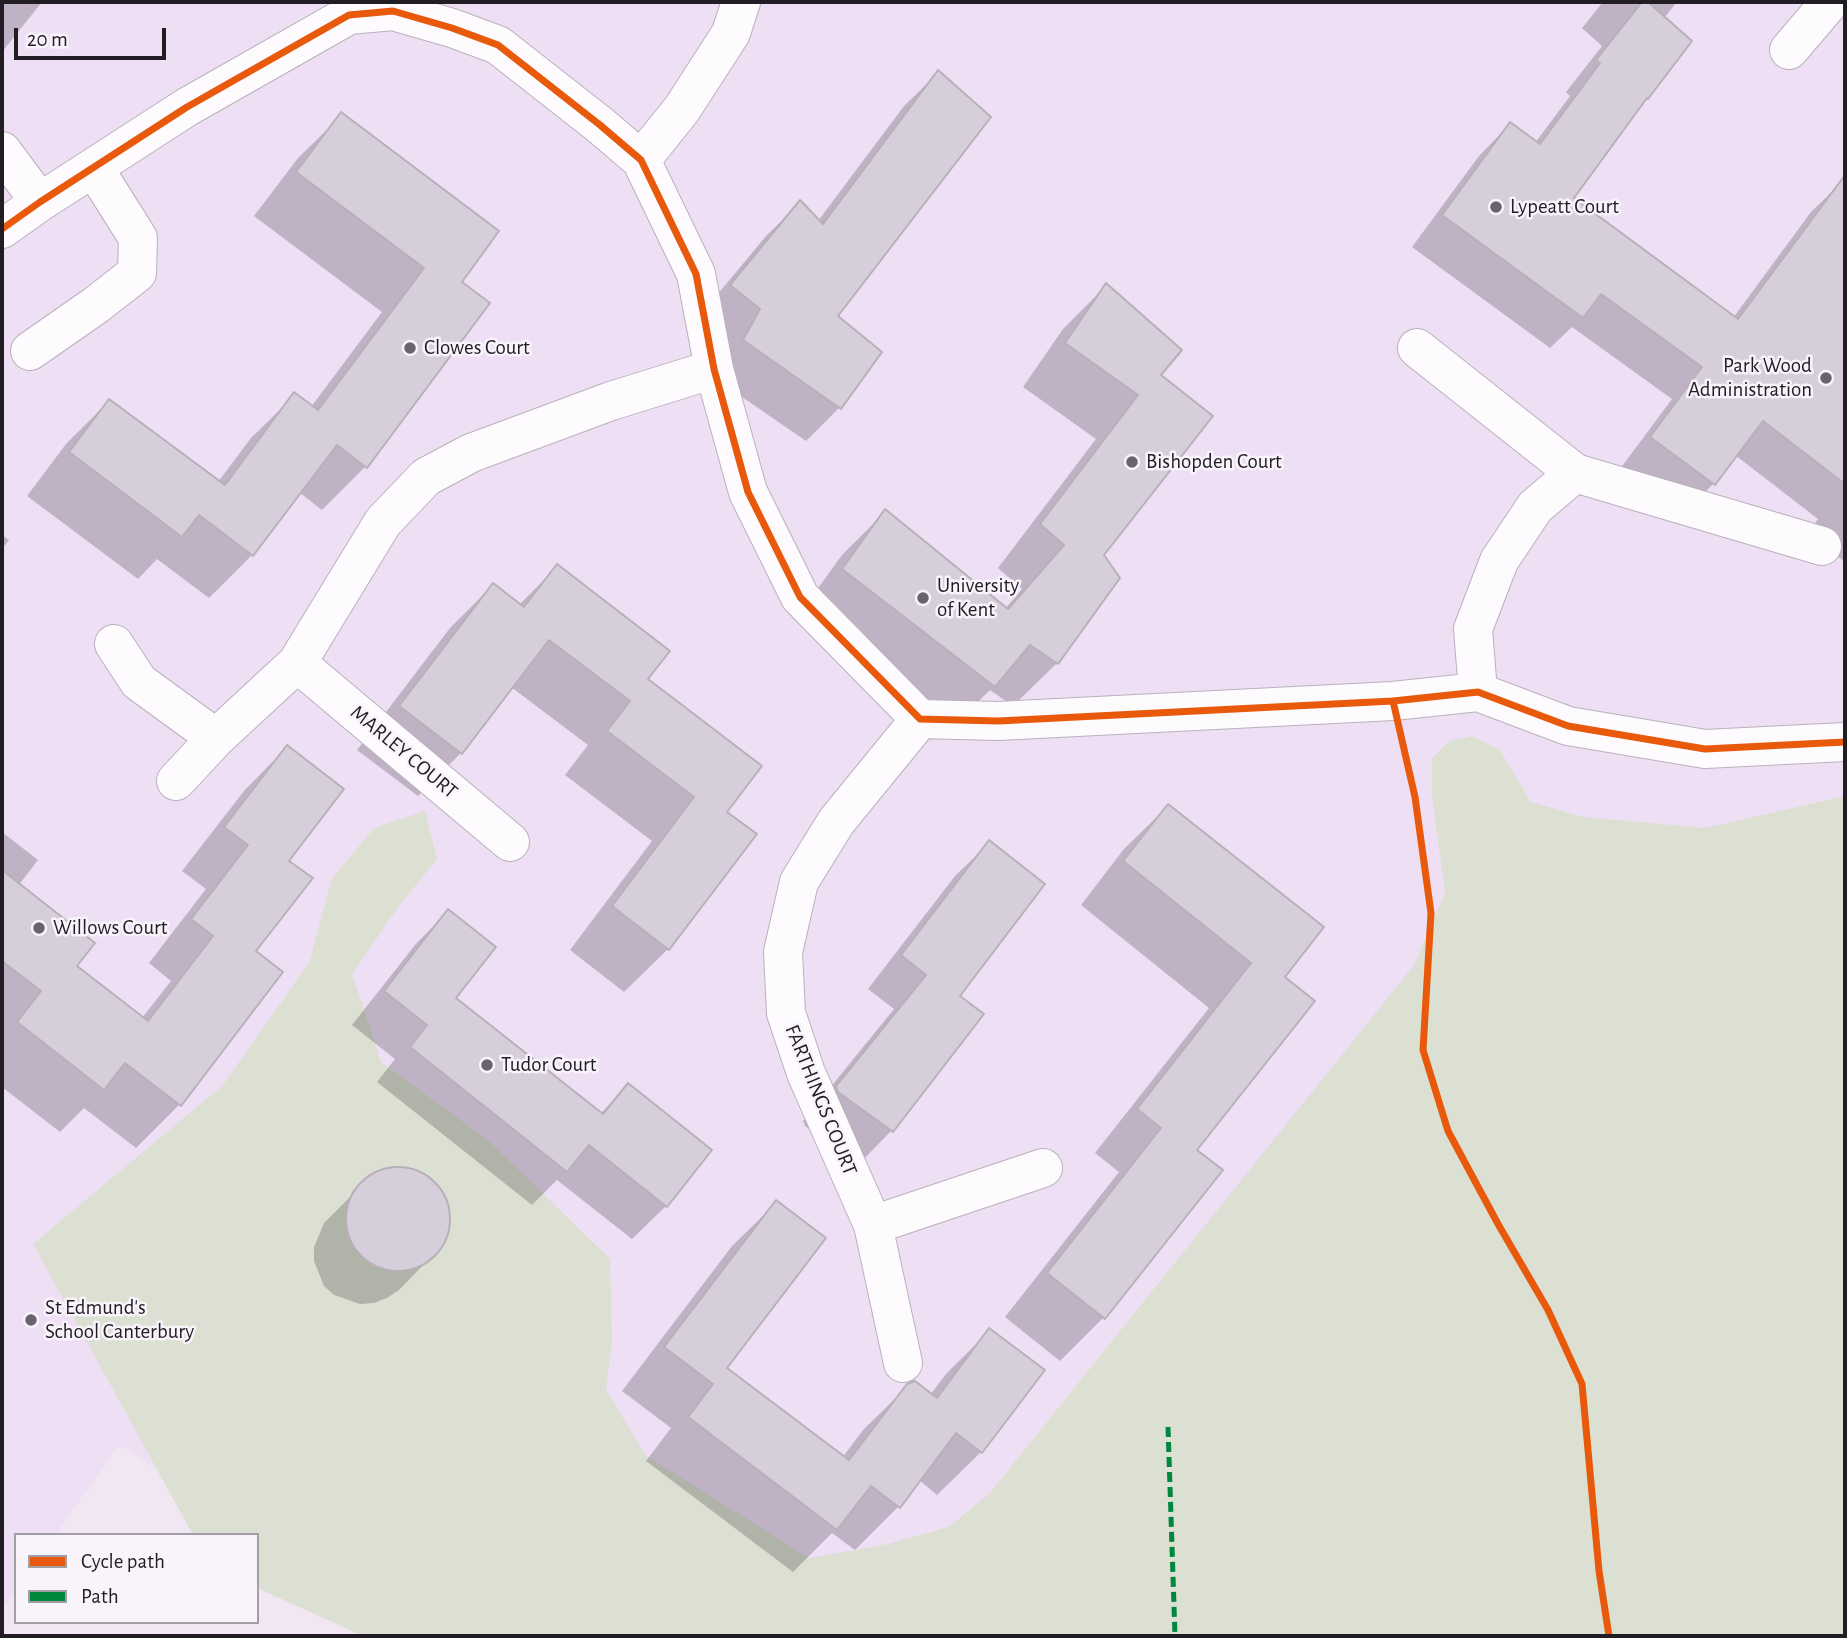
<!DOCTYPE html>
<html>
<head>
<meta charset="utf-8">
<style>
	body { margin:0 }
	#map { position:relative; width:1847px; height:1638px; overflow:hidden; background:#f0e7f3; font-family:"Alegreya Sans",sans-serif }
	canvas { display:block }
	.frame { position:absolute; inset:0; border:4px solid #221c24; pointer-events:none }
	.legend { position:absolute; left:14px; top:1533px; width:245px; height:91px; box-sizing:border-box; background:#f9f3fc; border:2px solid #a39da6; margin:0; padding:9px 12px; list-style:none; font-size:21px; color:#221c24 }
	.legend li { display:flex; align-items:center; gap:14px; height:35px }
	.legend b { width:35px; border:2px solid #a39da6 }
	.scale { position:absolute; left:14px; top:28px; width:152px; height:32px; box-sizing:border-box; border:4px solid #221c24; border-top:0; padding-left:9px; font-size:21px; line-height:24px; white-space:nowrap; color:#221c24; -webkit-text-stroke:5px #f9f3fc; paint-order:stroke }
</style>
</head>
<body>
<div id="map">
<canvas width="1847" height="1638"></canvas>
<div class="frame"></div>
<ul class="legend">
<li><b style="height:9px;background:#e8590c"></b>Cycle path</li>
<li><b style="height:9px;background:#00873e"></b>Path</li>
</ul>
<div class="scale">20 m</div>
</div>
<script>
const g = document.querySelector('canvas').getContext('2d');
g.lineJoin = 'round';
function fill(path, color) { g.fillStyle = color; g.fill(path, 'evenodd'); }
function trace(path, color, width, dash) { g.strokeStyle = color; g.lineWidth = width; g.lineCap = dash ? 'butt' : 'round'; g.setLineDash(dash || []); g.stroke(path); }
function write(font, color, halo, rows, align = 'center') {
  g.font = font + ' "Alegreya Sans",sans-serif'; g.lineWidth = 5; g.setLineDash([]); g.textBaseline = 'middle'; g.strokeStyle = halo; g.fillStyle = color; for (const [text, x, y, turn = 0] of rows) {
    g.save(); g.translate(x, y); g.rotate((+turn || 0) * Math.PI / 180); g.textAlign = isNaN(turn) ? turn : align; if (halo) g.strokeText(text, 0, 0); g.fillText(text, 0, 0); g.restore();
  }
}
const built = new Path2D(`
	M2,2h1843v1634l-1588,-101 -138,-90 -64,90h-39v56l-14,20z`);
const green = new Path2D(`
	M1472,736l28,14 31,52 53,15 121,11 140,-32v840h-1482l-106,-48v-53h-64l-160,-291 190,-159 87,-124 21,-81 43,-52 51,-17 12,48 -38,47 -47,68 29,88 109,80 120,117 2,85 -6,45 39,66 164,103 79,-14 61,-17 41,-34 424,-528 31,-72 -13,-98v-37l18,-17z`);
const shadow = new Path2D(`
	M2,2h40l-40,50z
	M1603,2h74l-13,16 -17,80 -10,10 -65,90 161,120 78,-106 32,-31 2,2v379l-37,-29 10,-14 -83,-64 -22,29 -31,32 -62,-47 52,-70 -100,-72 -22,21 -138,-101 67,-91 31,-32 25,19 35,-47 -4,-4 36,-46 -20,-18z
	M938,73l-102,243 4,91 -34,34 -96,-66 -13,-56 69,-83 34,-33 18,18 86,-115z
	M342,115l118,167 -94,184 -44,44 -23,-18 -47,63 -43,43 -52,-39 -19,20 -111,-83 39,-52 43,-43 109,81 33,-44 44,-43 16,12 71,-95 -128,-96 44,-58z
	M1106,286l52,89 -56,180 16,23 -61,85 -44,43 -23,-16 -40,39 -150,-116 42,-58 44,-44 119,98 17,-20 -24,-21 98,-129 -73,-52 40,-58z
	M2,535l7,5 -7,9z
	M557,567l89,113 79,132 29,23 -86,114 -44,43 -54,-42 82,-109 -87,-66 23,-30 -77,-58 -50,66 -43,43 -61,-46 93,-122 43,-43 26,20z
	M287,747v114l-33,91 27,21 -102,132 -43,43 -52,-40 -24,24 -58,-45v-255l36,28 -20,26 57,81 67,51 29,-37 -22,-18 57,-74 -24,-18 62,-80z
	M1168,806l115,171 -88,173 25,20 -117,148 -43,43 -55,-44 114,-145 -24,-19 114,-145 -128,-103 43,-56z
	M989,843l-31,153 24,18 -91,117 -33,34 -53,-39 -2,-5 91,-112 -26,-20 87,-113z
	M448,911l6,87 146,116 28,-28 38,120 -34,33 -75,-59 -25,25 -155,-123 18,-23 -43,-34 63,-80z
	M394,1169h13l25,12 14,23 3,14 -2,14 -5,13 -9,10 -34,35 -12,8 -13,5 -14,1 -26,-9 -10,-9 -10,-25v-14l10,-24 45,-45 12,-6z
	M776,1203l-52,165 118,90 21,-28 45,-44 22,9 16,-21 43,-43 -8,121 -44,43 -18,-15 -21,27 -43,43 -23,-17 -39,39 -147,-111 25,-33 -49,-37 110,-145z`);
const building = new Path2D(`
	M1642,2h6l44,39 -44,58 -1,-1 -73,100 164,121 107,-144v309l-82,-63 -48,64 -65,-48 52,-70 -101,-73 -18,24 -141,-103 68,-93 30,22 60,-81 -4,-3z
	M938,70l53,47 -153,199 44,36 -41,57 -98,-69 17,-31 -30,-24 70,-85 23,24z
	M341,112l158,119 -37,51 28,21 -123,165 -30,-23 -84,111 -54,-41 -17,22 -113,-85 40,-53 116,86 69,-93 24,18 106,-142 -128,-96z
	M1106,283l76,67 -21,25 52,41 -109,139 16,23 -62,86 -28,-19 -35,42 -153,-118 43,-60 123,100 56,-64 -24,-21 98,-129 -73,-52z
	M557,564l113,87 -22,28 114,87 -35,46 30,22 -88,116 -57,-44 82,-109 -87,-66 23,-30 -81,-61 -87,114 -63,-48 94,-123 31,24z
	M287,745l57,44 -55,72 24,17 -57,73 27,21 -102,134 -56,-43 -21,27 -87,-68 24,-31 -39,-30v-91l93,73 -18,23 71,55 65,-85 -22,-17 57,-74 -24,-18z
	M1168,804l156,123 -39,50 30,24 -118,149 26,20 -118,149 -58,-46 114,-145 -24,-19 114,-146 -128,-102z
	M989,840l56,44 -85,112 24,18 -91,118 -55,-40 -2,-6 90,-111 -25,-20z
	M448,909l48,38 -40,51 147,116 25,-31 84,67 -45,57 -78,-62 -22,27 -157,-125 17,-22 -43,-34z
	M346 1219a52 52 0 1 1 104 0a52 52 0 1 1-104 0Z
	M776,1200l50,38 -99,130 122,92 58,-76 8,-3 22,17 52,-70 56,42 -63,83 -26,-20 -56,75 -29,-22 -34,44 -149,-113 25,-33 -49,-37z`);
const minor = new Path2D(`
	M1789,50l41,-48
	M2,151l38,51
	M641,160l41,-51 49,-76 10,-31
	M2,229l38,-27 147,-95 162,-92 44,-4 59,17 46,17 102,80 41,35 55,114 18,95 34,123 52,105 120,122 78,2 395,-20 85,-9 90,34 137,23 140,-7
	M1417,348l158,125 247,73
	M30,351l66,-46 41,-32 1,-35 -44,-70
	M114,644l25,38 77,56
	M297,663l213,179
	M1478,692l-5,-63 26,-68 36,-54 40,-34
	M176,781l40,-43 81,-75 86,-141 43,-45 45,-24 140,-52 103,-32
	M873,1225l170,-57
	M903,1363l-30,-138 -67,-152 -20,-60 -3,-61 16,-70 37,-60 84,-103`);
const quiet = new Path2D(`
	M1168,1427l7,209`);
const cycleway = new Path2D(`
	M2,229l38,-27 147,-95 162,-92 44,-4 59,17 46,17 102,80 41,35 55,114 18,95 34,123 52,105 120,122 78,2 395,-20 85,-9 90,34 137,23 140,-7
	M1393,701l22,96 16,116 -8,137 25,81 50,93 50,86 34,74 17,187 10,65`);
const markers = [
	[1496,207,7,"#6a636c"],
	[410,348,7,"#6a636c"],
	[1826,378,7,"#6a636c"],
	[1132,462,7,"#6a636c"],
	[923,598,7,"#6a636c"],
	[39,928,7,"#6a636c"],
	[487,1065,7,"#6a636c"],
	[31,1320,7,"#6a636c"]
];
const poiNames = [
	["Lypeatt Court",1510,207],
	["Clowes Court",424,348],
	["Park Wood",1812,366,"right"],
	["Administration",1812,390,"right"],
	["Bishopden Court",1146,462],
	["University",937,586],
	["of Kent",937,610],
	["Willows Court",53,928],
	["Tudor Court",501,1065],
	["St Edmund's",45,1308],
	["School Canterbury",45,1332]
];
const streetNames = [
	["MARLEY COURT",404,752,40],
	["FARTHINGS COURT",821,1100,68]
];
fill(built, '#eedff5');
fill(green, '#dce0d3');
fill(shadow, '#0003');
fill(building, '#d7cedb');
trace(building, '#b7b0b9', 2);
trace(minor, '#b8b2bb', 40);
trace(minor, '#fdfbfd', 38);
trace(quiet, '#00873e', 5, [10, 5]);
trace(cycleway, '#e8590c', 7);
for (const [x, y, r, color] of markers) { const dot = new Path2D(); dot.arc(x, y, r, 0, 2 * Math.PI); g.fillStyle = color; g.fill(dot); trace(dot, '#f9f3fc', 2.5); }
write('21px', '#221c24', '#f9f3fc', poiNames, 'left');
write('21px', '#221c24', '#f9f3fc', streetNames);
</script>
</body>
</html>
